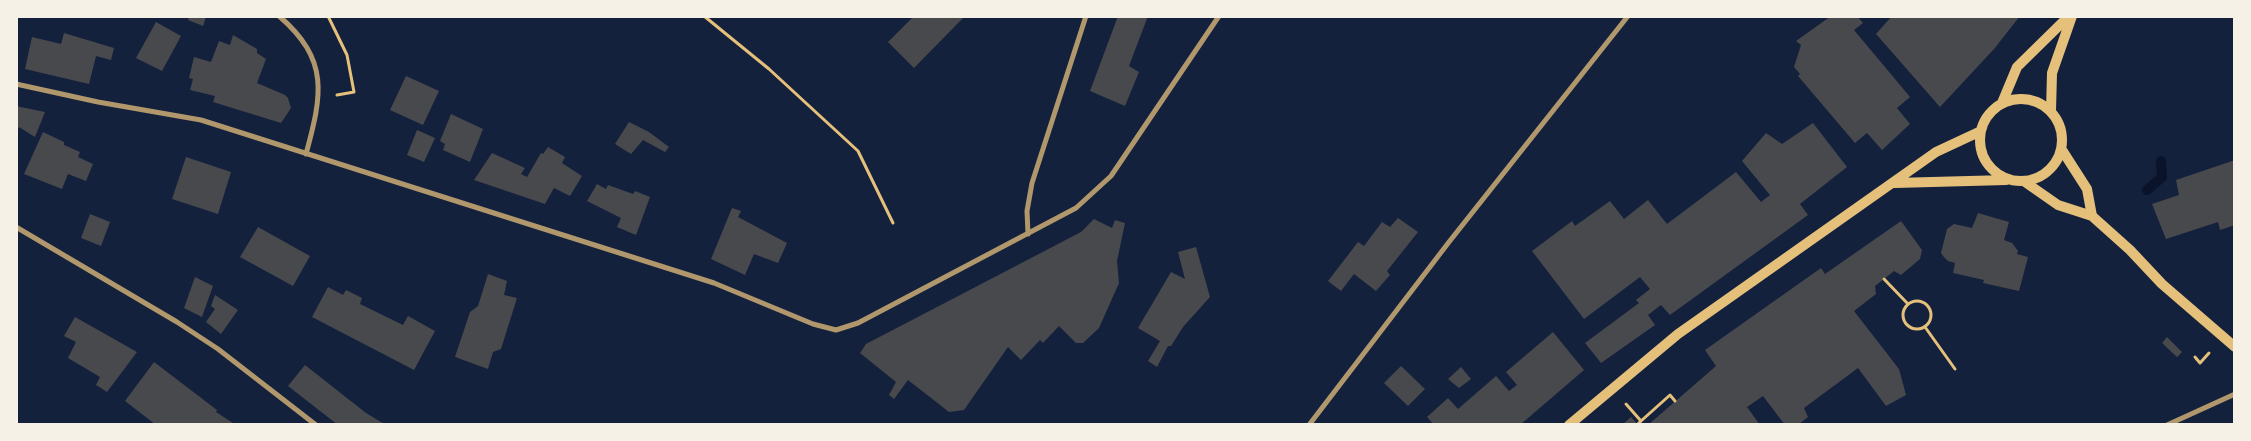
<!DOCTYPE html>
<html>
<head>
<meta charset="utf-8">
<style>
	body { margin:0 }
	#map { position:relative; width:2251px; height:441px; overflow:hidden; background:#14213d; font-family:Mulish,sans-serif }
	canvas { display:block }
	.frame { position:absolute; inset:0; border:18px solid #f6f1e7; pointer-events:none }
</style>
</head>
<body>
<div id="map">
<canvas width="2251" height="441"></canvas>
<div class="frame"></div>
</div>
<script>
const g = document.querySelector('canvas').getContext('2d');
g.lineJoin = 'round';
function trace(path, color, width, dash) { g.strokeStyle = color; g.lineWidth = width; g.lineCap = dash ? 'butt' : 'round'; g.setLineDash(dash || []); g.stroke(path); }
function fill(path, color) { g.fillStyle = color; g.fill(path, 'evenodd'); }
const stream = new Path2D(`
	M2147,190l15,-13 -1,-16`);
const building = new Path2D(`
	M189,16h15l2,1 -3,9 -15,-6z
	M914,16h51l-51,52 -26,-26z
	M1118,16h30l-19,50 10,6 -14,34 -35,-15z
	M1831,16h26l6,7 -9,7 56,67 -13,11 13,16 -28,26 -15,-17 -12,10 -57,-67 2,-2 -6,-7 7,-22 -5,-4z
	M1892,16h128l-26,33 -54,58 -64,-73z
	M156,22l25,14 -19,35 -26,-13z
	M64,33l50,15 -3,12 -15,-4 -7,28 -64,-15 7,-32 29,7z
	M233,35l24,14v4l9,6 -9,24 28,12 3,3 3,10 -10,15 -68,-21 2,-6 -25,-6 3,-11 -4,-1 5,-21 17,5 8,-21 11,4z
	M406,76l33,15 -16,34 -33,-15z
	M16,106l29,6 -10,25 -16,-10 -3,6z
	M451,114l32,15 -13,33 -27,-12 2,-6 -5,-3z
	M629,122l20,10 20,15 -4,5 -22,-12 -12,14 -16,-10z
	M1813,123l34,44 -47,37 8,11 -138,100 -9,-10 -13,10 7,10 -54,38 -16,-20 54,-40 -3,-3 14,-11 -10,-12 -56,42 -52,-68 40,-30 3,5 35,-25 14,18 24,-19 19,24 69,-52 25,30 9,-7 -28,-34 24,-28 16,11z
	M417,130l18,8 -11,24 -17,-7z
	M43,132l21,10v3l16,7 -2,5 15,7 -7,17 -18,-7 -6,15 -38,-15z
	M548,147l17,10 -3,6 20,13 -12,20 -16,-8 -9,16 -71,-24 18,-27 33,15 -4,6 6,3 14,-24 2,1z
	M186,157l45,15 -13,42 -46,-15z
	M2235,160v65l-15,5 -2,-8 -52,17 -14,-35 27,-9 -3,-15z
	M597,184l9,5 2,-4 25,9 2,-3 15,6 -14,38 -19,-8 4,-9 -34,-17z
	M732,208l9,3 -3,6 49,26 -9,20 -24,-9 -9,21 -34,-16z
	M1978,213l31,9 -5,18 8,3 6,8 -1,3 11,3 -9,34 -36,-8 1,-3 -31,-7 2,-10 -7,-2 -5,-5 -2,-3 6,-24 7,-5 18,4z
	M90,214l20,8 -9,24 -20,-8z
	M1398,218l20,14 -31,39 3,4 -14,16 -22,-17 -13,17 -13,-10 30,-39 6,4 18,-24 8,5z
	M1094,219l18,9 3,-8 10,3 -8,38 2,22 -20,45 -16,15h-7l-17,-17 -16,17 -3,-3 -19,20 -13,-13 -44,63 -15,2 -41,-32 -14,19 -5,-4 7,-13 -36,-29 6,-9 215,-112z
	M1901,221l21,29 -2,9 -19,16 -7,-4 -10,8 -9,7 1,8 -22,17 45,58 7,26 -20,11 -28,-38 -54,40 4,9 -10,8h-13l-22,-29 -16,11 13,18h-112l68,-59 -11,-16 116,-82 4,6z
	M258,227l52,29 -17,30 -53,-29z
	M1196,247l14,50 -27,30 -12,19h-3l-11,21 -9,-6 12,-20 -22,-13 33,-56 14,7 -7,-27z
	M488,274l19,7 -3,14 13,3 -16,51 -8,3 -5,17 -33,-12 15,-45 8,-6z
	M195,277l18,9 -11,31 -18,-9z
	M328,287l15,8 3,-5 16,8 -2,6 43,21 5,-9 27,15 -21,39 -102,-53z
	M215,295l23,15 -17,24 -15,-12 9,-13 -4,-3z
	M75,317l62,35 -30,40 -11,-7 4,-8 -32,-19 8,-16 -12,-6z
	M1553,332l31,38 -64,55h-86l-7,-8 21,-19 10,11 38,-33 13,15 8,-6 -11,-13z
	M2167,337l15,15 -5,5 -15,-14z
	M154,362l63,48 -1,2 20,13h-80l-31,-24z
	M305,365l61,48 20,12h-48l-50,-39z
	M1401,366l24,23 -17,17 -24,-23z
	M1461,367l10,12 -12,9 -11,-9z
	M1631,417l7,8h-16z`);
const path = new Path2D(`
	M328,16l19,39 7,37 -17,3
	M704,16l65,53 89,82 35,72
	M1884,279l24,25
	M1903 315a14 14 0 1 1 28 0a14 14 0 1 1-28 0Z
	M1925,327l30,42
	M2195,357l5,6 9,-10
	M1626,404l15,17 29,-26 5,6
	M1638,424l3,-3`);
const minor = new Path2D(`
	M279,16c51,44 43,79 27,138
	M16,84l82,18 103,18 513,163 99,41 23,6 22,-7 218,-115 35,-32 108,-160
	M16,227l161,95 41,27 98,76
	M1028,234l-1,-23 5,-28 54,-167
	M1309,425l140,-183 179,-226
	M2167,425l68,-31`);
const secondary = new Path2D(`
	M1980 140a41 41 0 1 1 82 0a41 41 0 1 1-82 0Z
	M2002,103l15,-36 52,-51
	M2051,111l1,-38 20,-57
	M2062,150l25,39 5,27
	M2025,182l33,23 34,11 38,34 32,34 73,63
	M1895,183l111,-3
	M1569,425l109,-91 258,-182 45,-21`);
trace(stream, '#0b132b', 10);
fill(building, '#48494c');
trace(path, '#e5c07b', 3);
trace(minor, '#b1986c', 5);
trace(secondary, '#e5c07b', 10);
</script>
</body>
</html>
